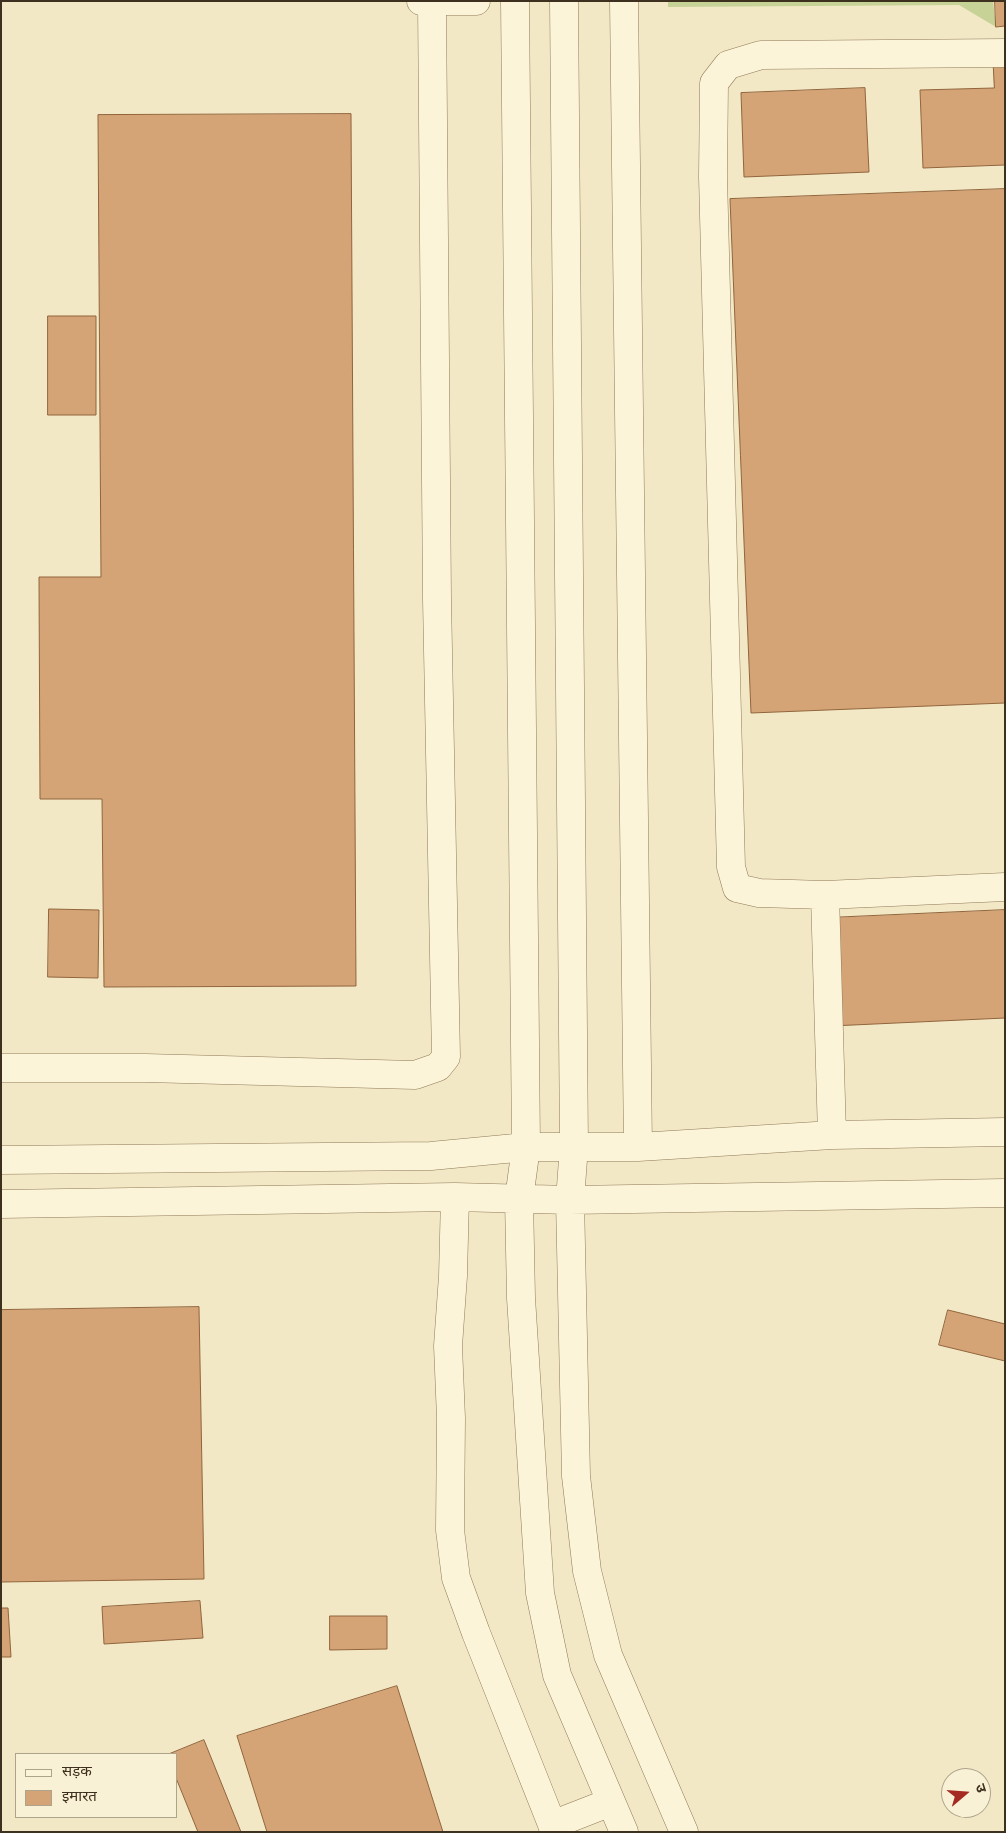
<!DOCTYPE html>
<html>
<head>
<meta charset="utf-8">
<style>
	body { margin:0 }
	#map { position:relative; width:1006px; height:1833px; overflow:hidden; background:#f2e8c5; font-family:Georgia,"Noto Sans Devanagari",serif }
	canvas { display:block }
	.frame { position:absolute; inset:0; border:2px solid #3e301e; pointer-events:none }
	.legend { position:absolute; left:15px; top:1753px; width:162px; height:65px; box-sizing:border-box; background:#f9f1d5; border:1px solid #aea48c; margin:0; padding:6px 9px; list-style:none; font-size:15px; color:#3e301e }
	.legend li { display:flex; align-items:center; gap:10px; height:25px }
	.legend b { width:25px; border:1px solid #aea48c }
	.north { position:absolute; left:941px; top:1768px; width:50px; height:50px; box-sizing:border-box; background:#f9f1d5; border:1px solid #aea48c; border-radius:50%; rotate:72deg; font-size:14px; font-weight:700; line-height:20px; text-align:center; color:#3e301e }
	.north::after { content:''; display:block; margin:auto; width:18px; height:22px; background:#a52b22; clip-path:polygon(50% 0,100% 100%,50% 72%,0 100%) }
</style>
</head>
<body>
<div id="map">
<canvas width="1006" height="1833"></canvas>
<div class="frame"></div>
<ul class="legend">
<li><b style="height:6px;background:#fcf4d9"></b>सड़क</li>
<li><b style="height:14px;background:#d4a477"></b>इमारत</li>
</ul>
<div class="north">उ</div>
</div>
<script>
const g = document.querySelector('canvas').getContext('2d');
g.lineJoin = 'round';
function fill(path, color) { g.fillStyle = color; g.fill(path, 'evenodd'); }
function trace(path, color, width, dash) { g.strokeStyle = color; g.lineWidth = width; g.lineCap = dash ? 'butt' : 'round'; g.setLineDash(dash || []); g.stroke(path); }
const green = new Path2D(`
	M668,1h325l3,26 -37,-22 -291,2z`);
const building = new Path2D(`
	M995,1h10v25l-9,1z
	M993,54h12v111l-82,3 -3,-78 74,-2z
	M865,88l4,84 -125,5 -3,-84z
	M351,114l5,872 -252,1 -2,-188h-62l-1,-222h62l-3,-462z
	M1005,189v514l-254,10 -21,-514z
	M48,316h48v99h-48z
	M49,909l50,1 -1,68 -50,-1z
	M1005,910v108l-174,8 -4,-108z
	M199,1307l5,272 -203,3v-272z
	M948,1310l57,14v37l-66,-16z
	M200,1601l3,37 -99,6 -2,-37z
	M1,1608h7l3,49h-10z
	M330,1616h57v33l-57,1z
	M397,1686l46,146h-176l-30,-96z
	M204,1740l37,92h-43l-22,-54v-24h-7z`);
const minor = new Path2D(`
	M421,1h55
	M515,1l11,1146 -7,52 2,99 19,295 17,82 67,157
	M564,1l10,1145 -4,54 6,276 11,95 21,84 76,177
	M624,1l14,1146
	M1005,53l-244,2 -33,10 -14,18 -1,94 18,690 6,21 22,5 66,2 180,-8
	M825,895l7,240
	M1,1068h144l270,7 23,-8 8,-10 -9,-458 -5,-597
	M1,1160l430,-4 95,-9h112l194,-12 173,-3
	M455,1197l-2,79 -5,70 3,72 -1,112 6,48 20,55 79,199
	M1,1204l454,-7 115,3 435,-7
	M552,1825l59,-23`);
fill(green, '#c7d297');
fill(building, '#d4a477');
trace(building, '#91643c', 1);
trace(minor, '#907a58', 29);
trace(minor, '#fcf4d9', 28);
</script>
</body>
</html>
